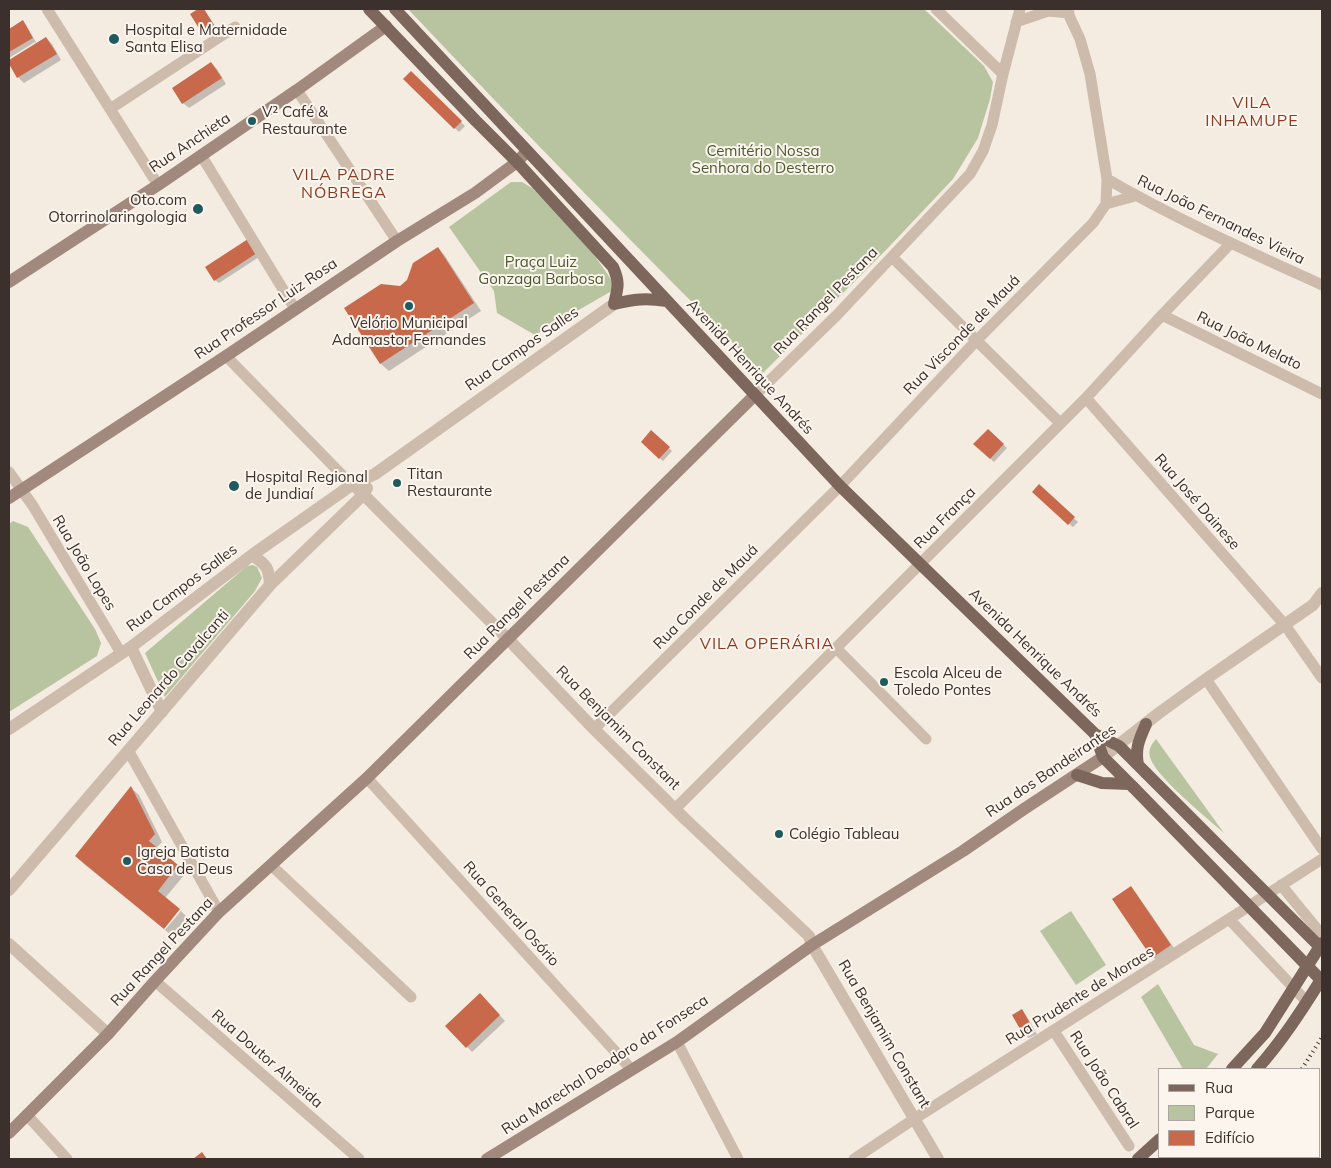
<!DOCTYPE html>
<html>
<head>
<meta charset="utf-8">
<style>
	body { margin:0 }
	#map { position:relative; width:1331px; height:1168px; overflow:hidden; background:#f4ebe1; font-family:Mulish,sans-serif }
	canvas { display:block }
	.frame { position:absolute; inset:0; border:10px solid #3b302b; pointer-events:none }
	.legend { position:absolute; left:1158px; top:1068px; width:162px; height:90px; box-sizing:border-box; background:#fbf5ee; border:1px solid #aea6a0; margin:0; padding:6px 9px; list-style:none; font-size:15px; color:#3b302b }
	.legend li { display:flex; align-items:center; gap:10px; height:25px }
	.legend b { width:25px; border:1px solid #aea6a0 }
</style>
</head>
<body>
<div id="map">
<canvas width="1331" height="1168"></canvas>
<div class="frame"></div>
<ul class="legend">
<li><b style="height:6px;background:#7d675c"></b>Rua</li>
<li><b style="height:14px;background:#b8c4a0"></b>Parque</li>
<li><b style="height:14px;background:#c8694b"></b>Edifício</li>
</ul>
</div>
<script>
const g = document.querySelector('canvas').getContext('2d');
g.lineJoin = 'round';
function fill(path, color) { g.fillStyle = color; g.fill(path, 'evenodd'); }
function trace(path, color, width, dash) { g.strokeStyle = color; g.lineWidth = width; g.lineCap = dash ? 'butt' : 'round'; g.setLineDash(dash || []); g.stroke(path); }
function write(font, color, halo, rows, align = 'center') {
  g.font = font + ' Mulish,sans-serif'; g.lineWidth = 4; g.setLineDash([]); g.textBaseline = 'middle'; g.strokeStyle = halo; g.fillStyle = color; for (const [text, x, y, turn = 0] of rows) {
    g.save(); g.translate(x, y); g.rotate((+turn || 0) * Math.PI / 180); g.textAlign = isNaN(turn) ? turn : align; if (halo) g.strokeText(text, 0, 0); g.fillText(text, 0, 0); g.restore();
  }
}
const green = new Path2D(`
	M408,9h516l60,57 9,16 -3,17 -12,39 -25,41 -66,70 -124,124c-120,-119 -239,-241 -355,-364z
	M511,182h11l10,6 47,45 38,55 -82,47 -38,-22 -3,-22 -45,-64z
	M13,521l15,6 67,102 6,14 -4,13 -88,56v-188z
	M253,565l4,2 5,11 -7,13 -90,106 -20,-44 102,-87z
	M1156,739l68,94c-17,-15 -69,-57 -74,-76 -2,-7 1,-12 6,-18z
	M1071,911l35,54 -30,20 -36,-54z
	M1158,984l36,61 24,9 -12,15h-23l-42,-72z`);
const shadow = new Path2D(`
	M201,9h2l2,2 12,18 -10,7 -15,-22z
	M23,22l3,3 11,19 9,-6 6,6 9,16 -37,23 -6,-6 -9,-16 27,-17 -1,-2 -26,16v-28z
	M211,63l6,6 9,15 -37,24 -6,-5z
	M411,73l54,53 -6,6 -54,-53z
	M248,241l11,16 -40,26 -4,-3z
	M438,248l7,8 36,55 -92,60 -8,-7 -35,-56 55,-21z
	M988,430l19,18 -13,14 -19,-18z
	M651,432l21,19 -9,10 -21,-19z
	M1039,486l39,36 -5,5 -39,-35z
	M131,788l8,7 23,47 -6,6 29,26 -20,24 14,11 -16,19 -79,-64 -8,-8z
	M1130,887l6,6 40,58 -17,12 -6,-6 -39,-58z
	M181,911l6,6 -15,19 -7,-6z
	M480,995l25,26 -33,31 -25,-26z
	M1025,1014l12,20 -8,4 -4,-3z`);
const building = new Path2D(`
	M198,9h6l10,16 -12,8 -12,-19z
	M23,20l10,18 -24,14v-23z
	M46,37l11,17 -40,24 -8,-14v-4z
	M211,62l11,16 -40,26 -10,-16z
	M411,71l51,50 -8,8 -51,-50z
	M248,239l9,14 -43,28 -9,-14z
	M438,247l36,56 -94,61 -36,-56 37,-24 19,2 7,-6 6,-17z
	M988,429l16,15 -14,15 -17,-15z
	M651,430l19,17 -11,12 -18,-17z
	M1039,484l36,33 -7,8 -36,-33z
	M131,786l24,48 -6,7 29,24 -20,26 22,18 -16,20 -89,-73z
	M1131,886l40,59 -19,13 -40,-59z
	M480,993l20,22 -34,33 -21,-22z
	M1022,1009l12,21 -10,6 -12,-21z
	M202,1152l5,7h-14z`);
const minor = new Path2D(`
	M47,9l111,176
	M936,9l67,65
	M1066,9l14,30 10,35 17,105 -1,25
	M1016,22l32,-11 21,2
	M297,90l100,151
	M110,109l125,-82
	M201,155l94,154
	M1107,179c69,40 143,73 215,106
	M892,257l168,166
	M1162,315l160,79
	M226,356l119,122 8,6
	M755,395l82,-80 133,-141 13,-23 9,-26 11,-51 17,-65
	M1086,398l199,227 37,53
	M9,472l24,34 88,147
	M836,648l90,91
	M1206,679l116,170
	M594,729l246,-243 137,-146 116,-117 13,-19 29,-8
	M128,750l91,162
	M367,778l265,292
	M675,809l411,-411 76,-83 69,-72
	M272,866l139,131
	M1281,885l41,50
	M1229,919l78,83
	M155,981l204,178
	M1054,1031l75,115
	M677,1042l61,117
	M27,1115l40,44
	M854,1159l60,-40 315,-200 93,-60`);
const tertiary = new Path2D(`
	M353,484l155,155 86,90 90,89 125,118 3,9 126,214
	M252,555c15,10 17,13 18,30
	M131,647l31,65
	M9,729l122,-82 121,-92 101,-71 22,-10 239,-170
	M1103,757l56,-44 47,-34 107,-74 9,-12
	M9,890l261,-305 93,-90 4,-7
	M9,944l99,90`);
const secondary = new Path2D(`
	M9,282l149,-97 139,-95 89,-64
	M9,498l217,-142 171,-115 78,-48 42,-31 10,-11
	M9,1133l99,-99 47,-53 64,-69 148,-134 388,-383
	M487,1159l190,-117 135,-97 151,-94 61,-42 79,-52`);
const primary = new Path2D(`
	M369,9l107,112 41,41 96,105c7,16 5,20 1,37 20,-5 32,-6 53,-3
	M395,9l445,477 255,248 24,12 27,27
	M1095,734l8,23 30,30
	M1138,765c-3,-17 1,-25 8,-41
	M1077,775l25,8 27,1
	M1232,1069l33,-36 57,-90
	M1257,1069c25,-28 45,-59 65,-91
	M1138,1159l22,-20
	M1169,1159l2,-2`);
const rail = new Path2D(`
	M1302,1069l20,-32
	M1245,1159l2,-2`);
const primaryBridge = new Path2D(`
	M1146,773l176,176
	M1133,787l189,194`);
const markers = [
	[114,39,6,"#1f5a5e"],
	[252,121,5,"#1f5a5e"],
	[198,209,6,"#1f5a5e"],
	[409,306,5,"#1f5a5e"],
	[397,483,5,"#1f5a5e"],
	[234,486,6,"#1f5a5e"],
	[884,682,5,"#1f5a5e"],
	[779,834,5,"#1f5a5e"],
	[127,861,5,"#1f5a5e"]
];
const poiNames = [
	["Hospital e Maternidade",125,30],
	["Santa Elisa",125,47],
	["V² Café &",262,112],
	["Restaurante",262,129],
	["Oto.com",187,200,"right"],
	["Otorrinolaringologia",187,217,"right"],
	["Velório Municipal",409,323,"center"],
	["Adamastor Fernandes",409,340,"center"],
	["Titan",407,474],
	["Restaurante",407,491],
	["Hospital Regional",245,477],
	["de Jundiaí",245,494],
	["Escola Alceu de",894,673],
	["Toledo Pontes",894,690],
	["Colégio Tableau",789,834],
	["Igreja Batista",137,852],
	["Casa de Deus",137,869]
];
const streetNames = [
	["Rua Anchieta",190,143,-34],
	["Rua João Fernandes Vieira",1221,220,26],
	["Rua Rangel Pestana",826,301,-46],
	["Rua Professor Luiz Rosa",266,309,-34],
	["Rua Visconde de Mauá",962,335,-46],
	["Rua João Melato",1249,341,26],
	["Rua Campos Salles",522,349,-35],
	["Avenida Henrique Andrés",750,367,47],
	["Rua José Dainese",1197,502,49],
	["Rua França",945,518,-45],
	["Rua João Lopes",84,563,59],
	["Rua Campos Salles",182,588,-37],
	["Rua Conde de Mauá",706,597,-45],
	["Rua Rangel Pestana",517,607,-45],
	["Avenida Henrique Andrés",1035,653,44],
	["Rua Leonardo Cavalcanti",169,678,-49],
	["Rua Benjamim Constant",618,728,45],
	["Rua dos Bandeirantes",1051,771,-34],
	["Rua General Osório",511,914,48],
	["Rua Rangel Pestana",162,952,-47],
	["Rua Prudente de Moraes",1080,996,-32],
	["Rua Benjamim Constant",884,1034,60],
	["Rua Doutor Almeida",267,1059,41],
	["Rua Marechal Deodoro da Fonseca",605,1065,-33],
	["Rua João Cabral",1104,1080,57]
];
const parkNames = [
	["Cemitério Nossa",763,151],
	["Senhora do Desterro",763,168],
	["Praça Luiz",541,262],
	["Gonzaga Barbosa",541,279]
];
const neighbourhoodNames = [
	["VILA",1252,103],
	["INHAMUPE",1252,121],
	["VILA PADRE",344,175],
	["NÓBREGA",344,193],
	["VILA OPERÁRIA",767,644]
];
fill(green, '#b8c4a0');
fill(shadow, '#0003');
fill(building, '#c8694b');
trace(minor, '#cdbbac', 11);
trace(tertiary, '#cdbbac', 12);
trace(secondary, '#a18a7d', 12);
trace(primary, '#7d675c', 12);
trace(rail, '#3b302b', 4, [1, 4]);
trace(primaryBridge, '#7d675c', 12);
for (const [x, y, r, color] of markers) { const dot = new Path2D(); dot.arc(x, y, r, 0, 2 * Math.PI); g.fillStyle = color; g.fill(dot); trace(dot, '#fbf5ee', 2); }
write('15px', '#3b302b', '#fbf5ee', poiNames, 'left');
write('15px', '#3b302b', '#fbf5ee', streetNames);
write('15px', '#4a5a2e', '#fbf5ee', parkNames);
g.letterSpacing = '1px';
write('16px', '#8c3b22', '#fbf5ee', neighbourhoodNames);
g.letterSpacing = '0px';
</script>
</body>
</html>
